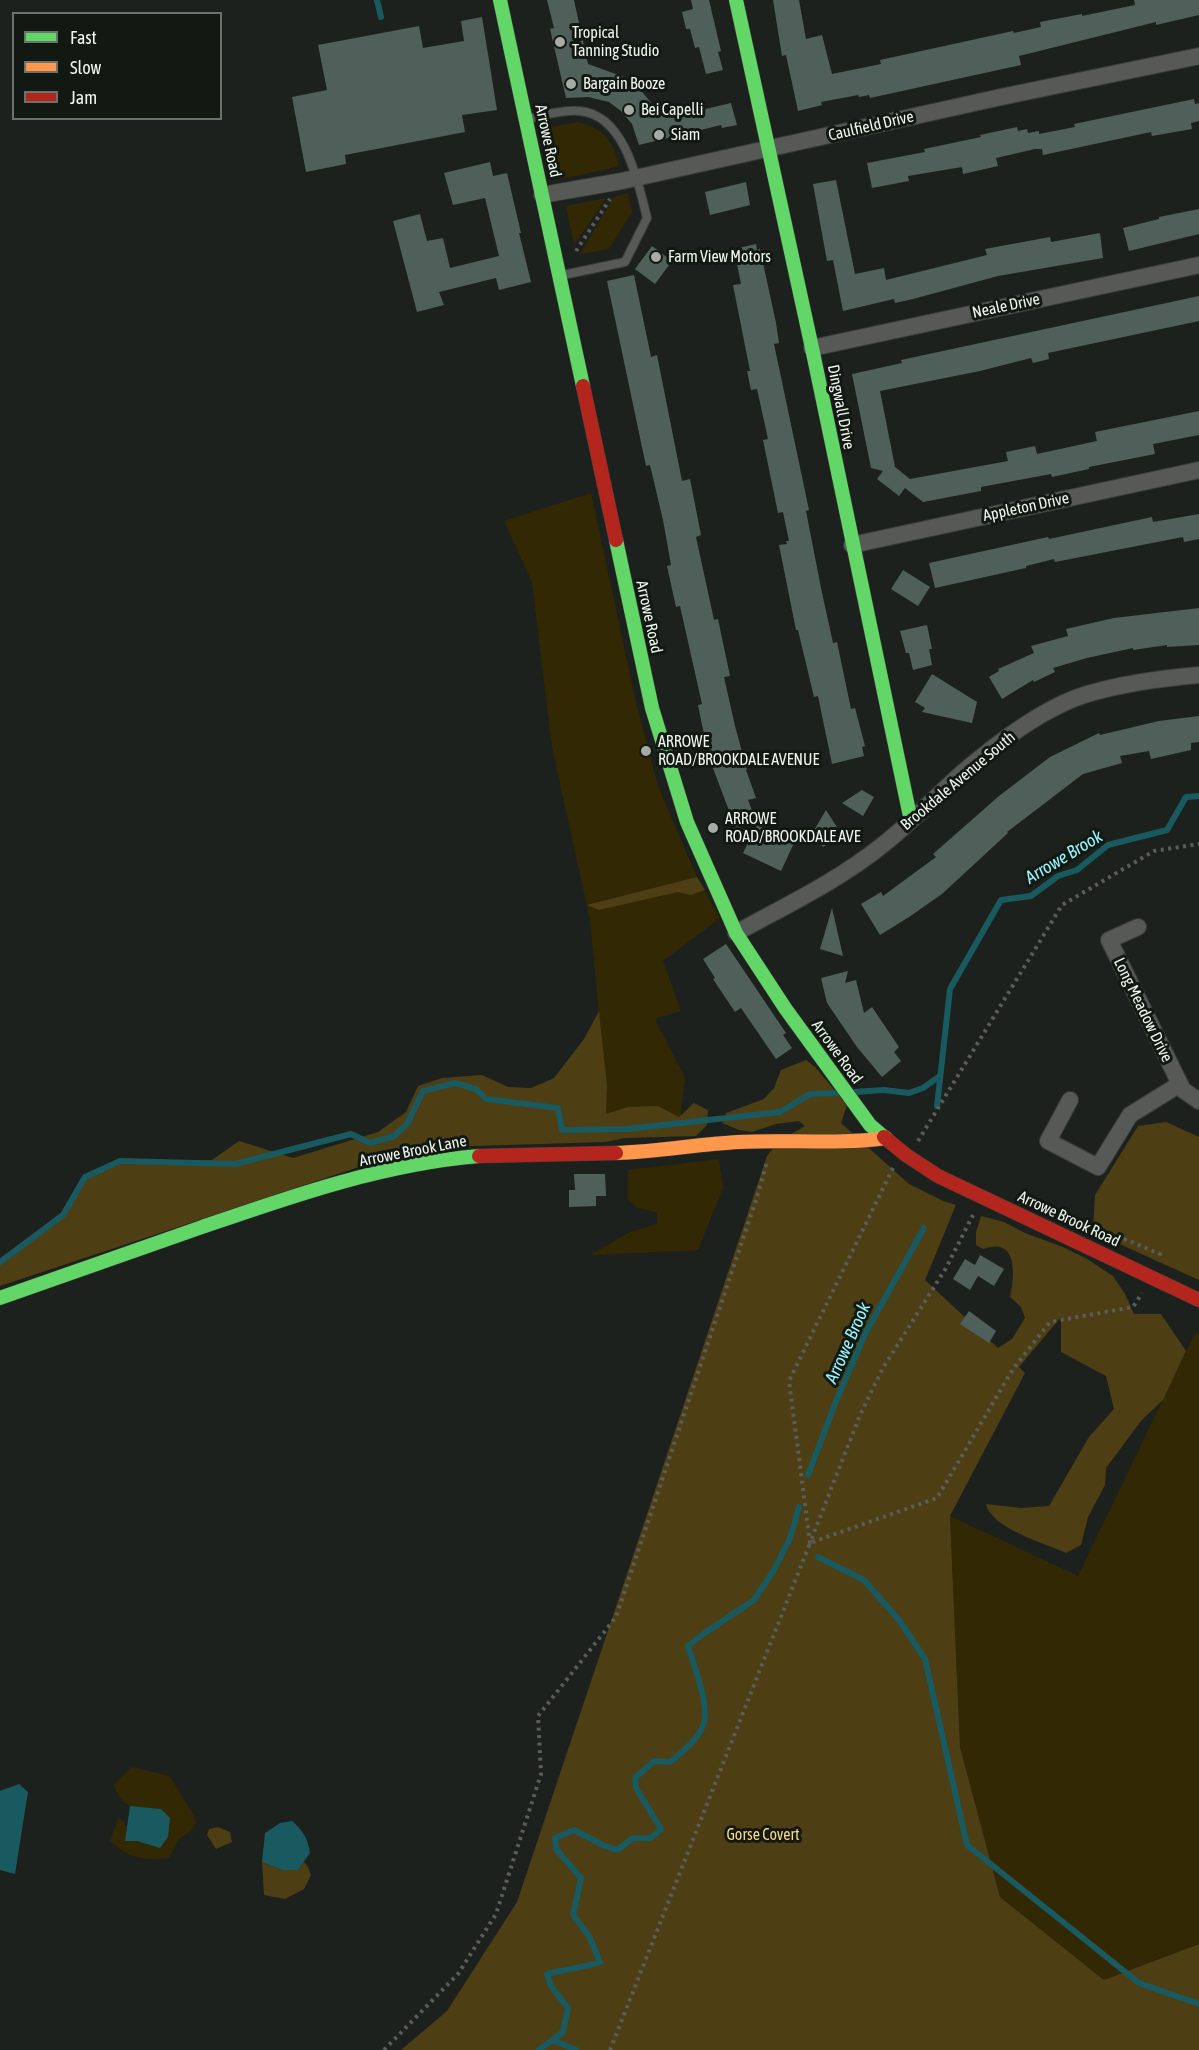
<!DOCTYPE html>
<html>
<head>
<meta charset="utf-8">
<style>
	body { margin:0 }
	#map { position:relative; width:1199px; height:2050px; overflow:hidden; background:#1d211d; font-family:"Asap Condensed",sans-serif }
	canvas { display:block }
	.legend { position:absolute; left:12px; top:12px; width:210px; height:108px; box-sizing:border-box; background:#121912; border:2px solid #6b716b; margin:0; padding:8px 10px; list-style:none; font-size:18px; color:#f0f6f0 }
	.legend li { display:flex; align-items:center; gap:12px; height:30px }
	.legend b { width:30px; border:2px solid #6b716b }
</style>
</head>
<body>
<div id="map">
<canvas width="1199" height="2050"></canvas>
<ul class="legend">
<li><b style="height:8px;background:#63d668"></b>Fast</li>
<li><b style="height:8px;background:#ff974d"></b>Slow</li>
<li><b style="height:8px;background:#b3261e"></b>Jam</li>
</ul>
</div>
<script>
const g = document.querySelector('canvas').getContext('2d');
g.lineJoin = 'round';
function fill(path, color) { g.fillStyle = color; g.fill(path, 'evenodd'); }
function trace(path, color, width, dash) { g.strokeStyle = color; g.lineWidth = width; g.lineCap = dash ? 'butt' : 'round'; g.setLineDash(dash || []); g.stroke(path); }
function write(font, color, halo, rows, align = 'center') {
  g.font = font + ' "Asap Condensed",sans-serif'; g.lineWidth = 6; g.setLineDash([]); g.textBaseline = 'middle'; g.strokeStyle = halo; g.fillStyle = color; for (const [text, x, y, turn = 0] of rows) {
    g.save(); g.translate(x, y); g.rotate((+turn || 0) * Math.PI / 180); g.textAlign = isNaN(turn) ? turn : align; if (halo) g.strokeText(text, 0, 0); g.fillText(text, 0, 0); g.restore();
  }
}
const green = new Path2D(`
	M579,122c25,8 32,17 40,41l-3,4 -55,12 -11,-52z
	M628,193l4,19 -23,37 -29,5 34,-57z
	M606,198l-32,47 -8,-39z
	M591,493l46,214 21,79 39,91 23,41 -57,43 18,50 -26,8 30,59 -7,58 -72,3v-54l-16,-165 -38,-173 -20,-165 -28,-61z
	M719,1159l4,29 -25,62 -108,5 40,-23 27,-8v-12l-20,-4 -9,-9v-29z
	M1195,1333l4,1v610l-95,36 -104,-83 -40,-150 -10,-231 128,60z
	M132,1767l38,9 24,40 2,7 -5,8 -12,8 -10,19c-27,2 -39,1 -59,-17l9,-24 8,10 -2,14h12l23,7 1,-39c-24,-2 -38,3 -47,-24z`);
const forest = new Path2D(`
	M697,877l8,13 -15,5 -12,-3 -79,18 -12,-5z
	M599,1011l8,75 -1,28 22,-7 30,-1 21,11 15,-14 14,7 -1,15 -11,11 -71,2 -19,4 -165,5 -67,15 -374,124v-27h3l60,-44 22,-38 35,-16 92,-1 27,-19 54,17 85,-26 28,-20 12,-26 24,-8 40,-3 26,12 23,1 23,-10 30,-39z
	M806,1060l9,7 32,38 -6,18 68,61 34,17 13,4 -31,75 73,68 14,-9 13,-21 -4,-11 -11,-10c5,-22 8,-61 -27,-48l-7,-4v-13l5,-16 23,6 21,11 38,14 24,12 26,17 12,18 9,20h27l25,37 -23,49 -22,21 -35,47 -1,17 -17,32 -7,28 -15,8c-22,-10 -75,-25 -80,-49l35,4 28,-2 40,-69 25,-28 -8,-33 -45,-24v-35l-42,50 6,6 -75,143 10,231 40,150 104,83 95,-36v106h-798l46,-39 70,-109 250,-746 11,-14 27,-16 -6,-5 -23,3 -24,8 -13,-2 -17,-7 4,-10 38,-14 10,-11 7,-18z
	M1166,1122l33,15v143l-106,-48 2,-37 43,-69z
	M218,1827l12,5 2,10 -16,7 -9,-14 2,-6z
	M262,1862l20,8h16l6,-8 4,5 3,8 -7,14 -19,10 -21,-4z`);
const water = new Path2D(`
	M19,1784l9,8 -13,82 -15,-4v-79z
	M130,1806l31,3 9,9 -2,19 -8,11 -23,-7h-12z
	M292,1821c11,9 16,18 18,32l-12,17h-16l-20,-8 3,-29 15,-10z`);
const stream = new Path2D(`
	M377,0l4,17
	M854,1092l30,-2 25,3 14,-5 17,-12
	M937,1106l13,-117 51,-89 30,-4 27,-20 19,-6 31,-25 59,-15 19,-33 13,-1
	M0,1262l63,-47 22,-38 35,-16 115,3 116,-30 19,9 24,-7 13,-12 16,-33 32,-8 21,6 10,10 72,9 4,22 65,-1 153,-17 30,-18 27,-1
	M808,1475l28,-74 30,-69 58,-104
	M818,1557l46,23 35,40 26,39 42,186 172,138 60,21
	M553,2040l23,10
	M539,2050l24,-18 5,-24 -17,-22 -4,-12c18,-5 36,-6 53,-12l-11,-26 -16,-21 8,-37 -25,-29 -1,-11 19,-8 31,16 12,4 16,-12h18l10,-9 -25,-41 -1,-10 19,-17 16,1c12,-10 25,-20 32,-34 10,-18 -8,-62 -14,-82l18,-14 48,-32 20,-30 16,-32 9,-31`);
const building = new Path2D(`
	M547,0h27l14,64 36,13 13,9 22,26 19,-5 2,8 51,-12 6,22 -15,3 -1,-3 -82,20 -7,-21 -11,-13 -12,-9 -21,-5 -22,1 -16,-69 4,-1z
	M691,0h18l12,51 -3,1 5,18 -17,4 -7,-27 -4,1 -5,-19h-4l-4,-17 11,-3z
	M773,0h26l7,39 16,-4 10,39 49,-10 -1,-4 133,-29 1,2 27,-6 -1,-5 42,-8v2l53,-11 -1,-5h65v15l-43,10v-3l-137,34 2,9 -151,33 -1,-3 -10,2 -1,-2 -37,7 1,3 -24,6 -12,-56 -4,1z
	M482,17l15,93 -35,5 3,17 -120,23 1,9 -40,8 -14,-75 35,-7 -9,-45 101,-19 4,22 41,-7 -3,-20z
	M1194,99l1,5 4,-1v18l-8,2 1,6 -40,7 -1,-4 -108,23 -1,-6h-7l-39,9 2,8 -35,8 -1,-7 -54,9 1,5 -37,7 -5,-25 58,-11 -1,-3 57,-12 -1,-2 37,-8 1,4 9,-2 1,4 11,-2v3l36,-7 -1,-3z
	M490,162l3,14 14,-3 14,60h-2l12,49 -32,8 -3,-12 -57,14 5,13 -27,7 -24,-91 27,-7 7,27 16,-3 7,30 49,-12 -14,-58 -32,7 -9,-32z
	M836,180l19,94 29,-6 2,12 101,-25 -2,-6 65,-12 1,5 49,-9 3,25 -105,18 -85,23 -18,4 -1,-4 -51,12 -10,-51 -6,1 -14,-77z
	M746,182l4,23 -40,10 -5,-23z
	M1199,209v25l-70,17 -6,-23 36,-9v-2z
	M756,244l1,6 3,-1 16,74 3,20 -5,1 35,166 -3,1 15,77 12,55 4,-1 14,67 4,-1 10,38 -3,1 2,9 -32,8 -14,-68 -4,1 -16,-67h-2l-17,-85 8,-1 -1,-3h3l-6,-29 -5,1 -15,-73 5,-1 -11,-50 -6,1 -4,-19h3l-17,-86 8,-1 -7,-35z
	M652,246l20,15 -17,23 -20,-15z
	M634,275l17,82 6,-2 25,126 8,-2 11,56 -5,2 18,83 4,-1 12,57 -6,1 11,49 12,44h-1l10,28 -8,2 8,21 -20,8 -25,-66 -9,-38 -4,-20 4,-1 -22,-98 -4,1 -9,-41 4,-1 -8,-45 -13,-55 -4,1 -39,-185z
	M1199,296v25l-151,32 1,6 -16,4 -2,-5 -51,13 -100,20 15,76 15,12 98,-18 -2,-9 29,-6 2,8 60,-13 -2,-9 104,-21v24l-46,9 2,10 -66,13v2l-37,8 -1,-3 -70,13v4l-58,11 -18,-14 -6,8 -22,-17 6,-8 -12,-3 -19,-94 50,-11 -1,-3z
	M1199,514v25l-15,3 -1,-5 -128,25 -1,-3 -28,7v2l-91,20 -6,-25 119,-26 1,2 103,-22 1,5z
	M903,570l27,17 -12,19 -27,-17z
	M1199,608v37l-32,2v-2l-34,5v-2l-46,10 -34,10 2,4 -21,10 -1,-2 -31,19 -13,-22 10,-6 -1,-2 36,-16 -3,-7 37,-10 -2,-7 48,-11z
	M927,625l5,24h-3l3,16 -19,5 -4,-17h-3l-6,-22z
	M932,674l45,28 -5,21 -50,-11 3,-4 -10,-6z
	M1199,716v26l-8,1v7l-40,9 -2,-8 -29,5 2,7 -39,11 -76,58 1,1 -66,61 -33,23 -29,18 -19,-31 20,-12 2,4 53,-39 -3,-3 66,-58 51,-39 49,-24 1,2 59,-14z
	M862,790l12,7 -11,19 -21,-13z
	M826,810l16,25 -19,12 -10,-15z
	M758,823l37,18 -14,30 -38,-18z
	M832,908l11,48 -23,-7z
	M726,944l60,89 -3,2 9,13 -16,11 -35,-51 -6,4 -22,-33 2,-1 -12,-19z
	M848,971l-3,12 11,-3 8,33 8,-6 27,40 -5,5 7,9 -19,16 -25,-30 -30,-44 -6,-25z
	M574,1174h31l1,22h-10v10l-27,1v-17h6z
	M980,1255l24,14 -10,17 -16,-10 -8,14 -17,-11 12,-20 10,6z
	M969,1311l27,20 -7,12 -29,-19z`);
const path = new Path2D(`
	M576,251l34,-52
	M918,1141l144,-236 92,-54 45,-7
	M893,1168l-104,213 21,162 50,-128 23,-47 63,-100 27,-53
	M1117,1236l43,18 -2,5
	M384,2050l74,-76 38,-60 45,-140 -3,-58 78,-99 141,-420 10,-35
	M610,2050l200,-507 127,-45 76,-129 37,-47 83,-15 9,-14`);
const lane = new Path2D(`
	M528,119c16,-4 34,-9 51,-8 46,3 59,71 68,107l-22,44 -62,13`);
const street = new Path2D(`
	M542,195l80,-14 379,-84 198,-41
	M812,348l387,-83
	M852,545l347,-75
	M1138,927l-29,13 74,150 16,11
	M736,933c49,-27 100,-51 144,-86 29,-22 54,-49 81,-73 36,-31 85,-69 130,-81 35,-10 73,-15 108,-18
	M1070,1100l-22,41 50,26 32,-52 50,-31`);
const fast = new Path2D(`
	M500,0l83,386
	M736,0l76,348 99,473
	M616,540l36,168 35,114 49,111 49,75 85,117 14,12
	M0,1298c67,-24 135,-47 202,-71 90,-31 181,-63 277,-71`);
const slow = new Path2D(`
	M616,1153c41,-1 82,-9 123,-11 49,-3 99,3 147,-4`);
const jam = new Path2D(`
	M583,386l33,154
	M884,1137l22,18 32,21 261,124
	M479,1156l137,-3`);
const markers = [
	[560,42,6,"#a6aba6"],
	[571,84,6,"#a6aba6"],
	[629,110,6,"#a6aba6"],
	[659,135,6,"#a6aba6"],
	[656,257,6,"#a6aba6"],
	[646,751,6,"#a6aba6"],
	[713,828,6,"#a6aba6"]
];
const poiNames = [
	["Tropical",572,33],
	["Tanning Studio",572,51],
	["Bargain Booze",583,84],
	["Bei Capelli",641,110],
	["Siam",671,135],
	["Farm View Motors",668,257],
	["ARROWE",658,742],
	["ROAD/BROOKDALE AVENUE",658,760],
	["ARROWE",725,819],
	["ROAD/BROOKDALE AVE",725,837]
];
const streetNames = [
	["Caulfield Drive",871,126,-13],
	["Arrowe Road",548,141,78],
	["Neale Drive",1006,306,-12],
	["Dingwall Drive",841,407,79],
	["Appleton Drive",1026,507,-12],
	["Arrowe Road",649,617,78],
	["Brookdale Avenue South",958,781,-40],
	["Long Meadow Drive",1143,1010,64],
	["Arrowe Road",837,1052,54],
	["Arrowe Brook Lane",413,1151,-11],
	["Arrowe Brook Road",1069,1219,25]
];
const parkNames = [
	["Gorse Covert",763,1835]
];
const waterNames = [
	["Arrowe Brook",1064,857,-31],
	["Arrowe Brook",848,1343,-66]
];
fill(green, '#332804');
fill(forest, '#4d3e14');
fill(water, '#185a5f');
trace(stream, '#185a5f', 6);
fill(building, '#4f605a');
trace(lane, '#393d39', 10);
trace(street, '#393d39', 18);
trace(fast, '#393d39', 15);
trace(slow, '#393d39', 15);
trace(jam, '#393d39', 15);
trace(path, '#5b5d5b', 4, [3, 4.5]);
trace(lane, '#565955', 8);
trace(street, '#565955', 16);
trace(fast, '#63d668', 14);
trace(slow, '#ff974d', 14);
trace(jam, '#b3261e', 14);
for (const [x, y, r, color] of markers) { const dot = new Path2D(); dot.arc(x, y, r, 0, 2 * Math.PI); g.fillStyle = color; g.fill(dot); trace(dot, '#121912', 2); }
write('16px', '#f0f6f0', '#121912', poiNames, 'left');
write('16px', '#f0f6f0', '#121912', streetNames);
write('16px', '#fad77e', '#121912', parkNames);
write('italic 18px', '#95f6fd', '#121912', waterNames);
</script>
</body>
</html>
